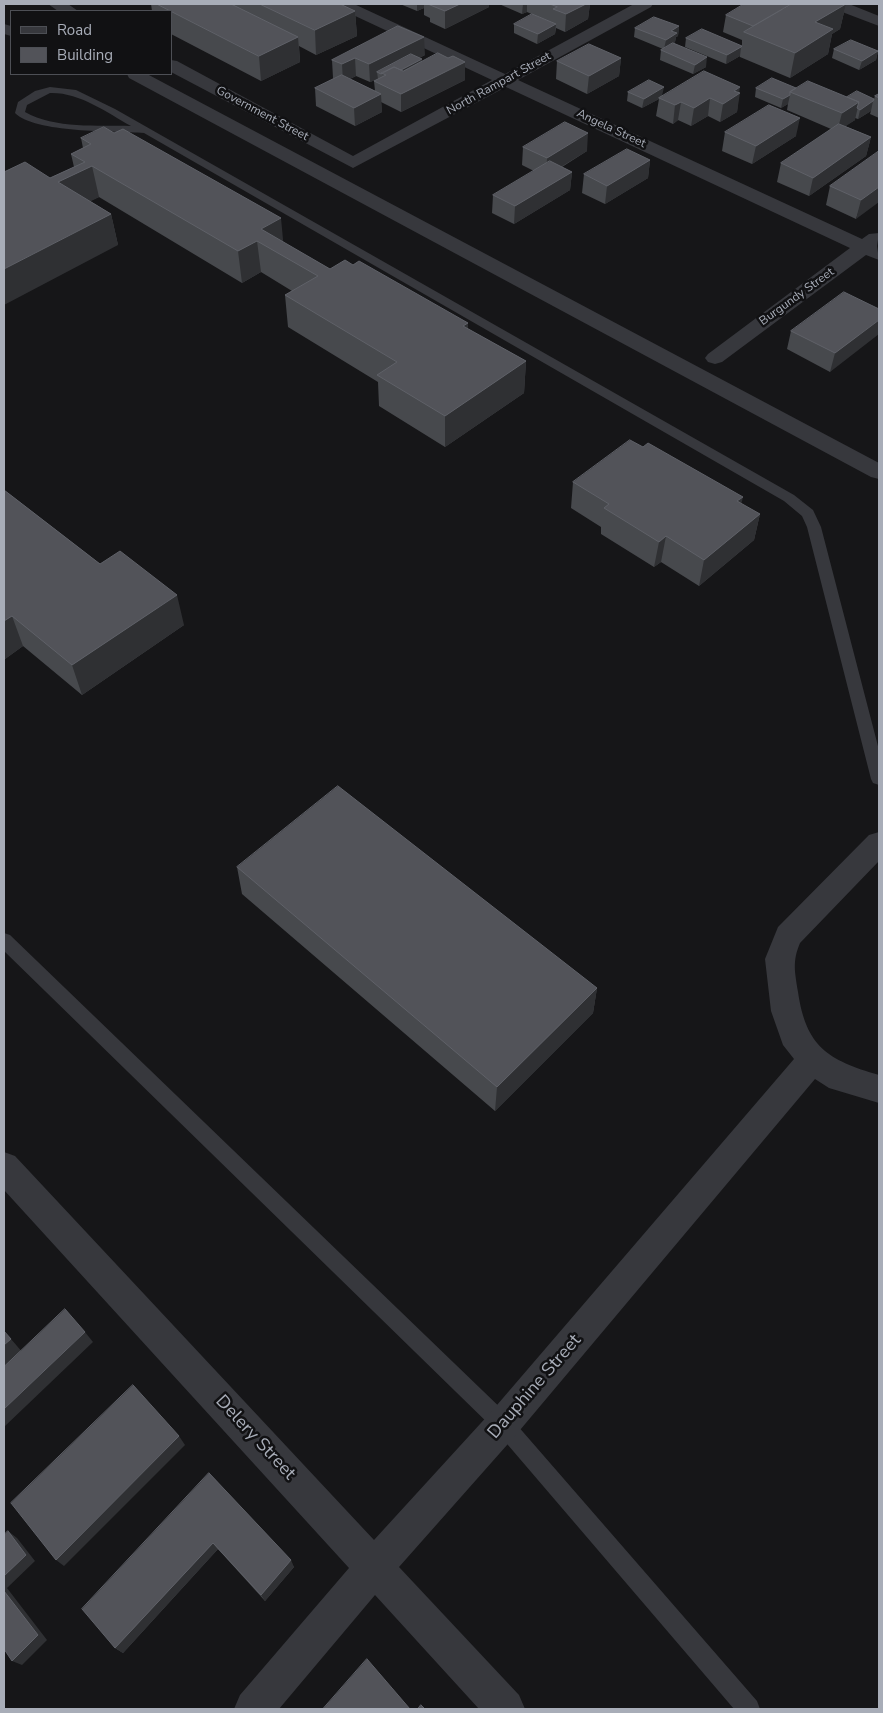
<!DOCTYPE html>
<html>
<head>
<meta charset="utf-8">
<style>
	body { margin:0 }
	#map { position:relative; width:883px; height:1713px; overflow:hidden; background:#161618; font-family:"Nunito Sans",sans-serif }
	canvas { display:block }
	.frame { position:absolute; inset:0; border:5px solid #a8adb8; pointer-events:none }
	.legend { position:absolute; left:10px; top:10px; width:162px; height:65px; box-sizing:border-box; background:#111113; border:1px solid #4d4f55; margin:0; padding:6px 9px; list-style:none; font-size:15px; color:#a8adb8 }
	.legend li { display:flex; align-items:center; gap:10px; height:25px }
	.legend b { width:25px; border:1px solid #4d4f55 }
</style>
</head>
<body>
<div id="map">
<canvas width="883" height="1713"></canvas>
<div class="frame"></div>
<ul class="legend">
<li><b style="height:6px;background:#37383d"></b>Road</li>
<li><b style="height:14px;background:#525359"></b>Building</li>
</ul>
</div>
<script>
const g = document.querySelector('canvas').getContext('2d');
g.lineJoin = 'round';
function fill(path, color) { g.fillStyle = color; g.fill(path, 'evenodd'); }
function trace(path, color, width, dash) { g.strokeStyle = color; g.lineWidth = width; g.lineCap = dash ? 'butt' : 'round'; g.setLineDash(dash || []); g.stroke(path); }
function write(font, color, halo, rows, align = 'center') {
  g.font = font + ' "Nunito Sans",sans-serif'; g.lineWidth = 5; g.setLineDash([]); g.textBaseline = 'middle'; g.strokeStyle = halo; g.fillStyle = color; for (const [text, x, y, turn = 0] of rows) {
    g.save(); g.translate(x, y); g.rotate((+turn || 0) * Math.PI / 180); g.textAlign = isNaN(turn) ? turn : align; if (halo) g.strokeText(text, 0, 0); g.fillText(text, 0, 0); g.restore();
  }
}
const lane = new Path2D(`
	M50,87l26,3 39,19 679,386 19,15 8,17 58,223v35l-6,-2 -2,-4 -64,-252 -5,-11 -18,-15 -640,-368c-29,-2 -110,0 -129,-20l3,-11 17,-11zM50,93c29,-1 56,19 81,33 -33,-1 -76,3 -106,-14l2,-7z
	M4,933l6,2 500,482 247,284 3,8h-26l-238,-278 -492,-480z`);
const street = new Path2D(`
	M48,4h20l10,7h-20z
	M334,4h20l151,70 129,-70h19l-2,3 -133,73 344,159 7,-5 10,-1 -2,13 2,14 -13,-5 -144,107 -7,2 -7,-2 -3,-4 3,-4 142,-106 -344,-161 -153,81 -182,-96v-12l6,1 176,95 139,-76 -156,-73z
	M827,4h22l30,12v10l-50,-19z
	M4,24l7,2v10l-7,-2z
	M127,74h20l732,389v16l-8,-2 -742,-399z
	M879,832v29l-79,82c-8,19 -5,29 -2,49 8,55 30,68 81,83v28l-50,-15 -14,-9 -300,357 -116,131 120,128 6,14h-46l-104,-114 -96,114h-45l6,-14 109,-127 -345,-378v-38l11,4 359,384 117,-128 303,-353 -11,-14 -12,-34 -6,-52 13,-32 91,-92z`);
const wall = new Path2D(`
	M151,4h189l15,7 2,25 -41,19 -17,-9 1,16 -39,19 -90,-47v-23h-19z
	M400,4h89v3l-44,22 -15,-7v-4l-6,-3v-7l-7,3z
	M499,4h91l-2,15 -23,13 -9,-4 -1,6 -18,10 -23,-11v-9l38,-1 -25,-11 -5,2z
	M846,4l-6,25 -8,5 -4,20 -38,24 -50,-21v-1l-14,8 -41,-17 1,-9 56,8v-6l-19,-8 3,-17z
	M398,26l27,29 -6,3 3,4 43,18 -64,32 -20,-10 1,10 -27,14 -39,-20 -1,-18 19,-10h-1l-1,-18zM356,76l14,6 8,-3 -4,2 1,10 -25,-12z
	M679,26l-1,10 -2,1 -1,5 -1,1 32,24 -13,7 -33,-14 1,-10 2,-1 -29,-12 1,-9z
	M834,49l44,2 -2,9 -17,10 -27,-12z
	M621,58l-2,18 -32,18 -31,-15 1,-18z
	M756,88h40l51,9 27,2 1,-3 4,-2v24l-9,-4 1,-3 -13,8 -3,-1v2l-10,6 26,11 -5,19 -57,40 -32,-14 4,-19 50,-34 -44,-19 1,-6 -7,4 -26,-11z
	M628,92l35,4 76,-3 -2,19 -17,10 -12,-6 -17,10 -13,-6 -5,4 -17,-8 3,-17 -17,9 -15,-7z
	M725,132l71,4 -44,28 -30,-13z
	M81,138l203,105 46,26 138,54v6l58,32 -2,32 -79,54 -66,-41 -1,-24 -90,-55 -3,-32 7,-4 -31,-19 -19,11 -143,-86 -9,4 21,13 7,31 -68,-67 24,-11 -3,-13 12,-6z
	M523,147l64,4 -25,16 10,5 -2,18 -56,34 -22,-11 1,-18 41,-24 -12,-6z
	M879,151l-23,68 -30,-14 4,-19z
	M650,160l-2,18 -43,26 -23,-11 2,-19z
	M879,309l-49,63 -43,-23 4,-18z
	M573,482l168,22 19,10 -6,26 -55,46 -38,-24 -7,5 -53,-33v-7l-30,-19z
	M4,490l96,74 84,61 -102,70 -59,-49 -18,13 -1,-1z
	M237,867l360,121 -4,25 -98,98 -253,-217z
	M209,1473l85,94 -29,34 -47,-52 -95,104 -8,-5z`);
const shadedWall = new Path2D(`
	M417,4h7v4l-7,3z
	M460,4h29v3l-44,22v-18z
	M523,4h4v8l-5,2z
	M586,4h4l-2,15 -23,13 1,-18z
	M846,4l-6,25 -8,5 -4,20 -38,24 5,-25 20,-31z
	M355,11l2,25 -41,19 -1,-25z
	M556,24l-1,10 -18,10 1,-10z
	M679,26l-1,10 -2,1 -1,5 -11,7 2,-9 5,-9z
	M298,37l2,25 -39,19 -2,-25z
	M424,37l1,18 -40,20 -8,-3 1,7 -8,3 -1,-18z
	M741,47l-1,9 -14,8 1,-9z
	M878,51l-2,9 -17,10 3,-9z
	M707,57l-1,10 -13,7 2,-9z
	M355,58l1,18 -13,6 -1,-18z
	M621,58l-2,18 -32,18 2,-18z
	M422,59v9l-34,9z
	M465,62v18l-64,32v-18z
	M664,87l-2,9 -3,2v1l-17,9 2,-9z
	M740,87l-1,7 1,-1 -3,19 -17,10 3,-18 11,-13z
	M381,94l1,18 -27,14 -1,-18z
	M790,95l-2,9 -7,4 2,-9z
	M710,98l-2,18 -17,10 3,-18z
	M873,101l-2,10 -13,8 2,-9z
	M681,102l-3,18 -5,4 2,-19z
	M859,102l-4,18 -18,12 5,-19z
	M800,118l-4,18 -44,28 4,-18z
	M588,133l-1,18 -41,25 1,-18z
	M871,137l-5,19 -57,40 4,-18z
	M650,160l-2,18 -43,26 2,-18z
	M92,166l7,31 -33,17 -8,-32z
	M572,172l-2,18 -56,34 1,-18z
	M879,187v15l-23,17 5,-19z
	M111,214l7,31 -114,60v-36z
	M281,218l3,32 -23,-21z
	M257,241l4,31 -19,11 -4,-32z
	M879,320v14l-49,38 5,-19z
	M468,323l-1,31 -4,-28z
	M526,361l-2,32 -79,54v-31z
	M743,497l-6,25v-21z
	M760,514l-6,26 -55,46 5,-26z
	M666,536l-5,26 -7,5 5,-25z
	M177,595l7,30 -102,70 -10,-30z
	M12,616l11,30 -18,13 -1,-3v-35z
	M597,988l-4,25 -98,98 2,-24z
	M85,1332l8,10 -89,85v-18z
	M11,1339l12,14 -19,18v-26z
	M179,1436l6,9 -121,121 -8,-6z
	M8,1531l9,7 18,23 -28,27 40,52 -25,25 -10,-4 -8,-70v-15z
	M213,1543l5,6 -95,104 -8,-5z
	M291,1560l3,7 -29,34 -4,-6z`);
const building = new Path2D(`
	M157,4h74l67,33 -39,19z
	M260,4h80l15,7 -40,19z
	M432,4h28l-15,7 -15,-6z
	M550,4h36l-20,10 -13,-5 4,-2z
	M744,4h47l-38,22 -27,-11z
	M792,4h54l-31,18 18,7 -38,24 -51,-21z
	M532,14l24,10 -18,10 -24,-10z
	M654,17l25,9 -8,5 6,2 -11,7 -31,-12z
	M398,26l26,11 -55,27 -14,-6 -13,6 -10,-4z
	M702,29l40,17 -1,1 -14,8 -41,-17z
	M851,40l27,11 -16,10 -28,-12z
	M673,43l34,14 -12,8 -34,-15z
	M589,44l32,14 -32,18 -32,-15z
	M438,53l10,5 5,-2 12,6 -64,32 -27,-13 12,-6 -5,-2 13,-6 9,4z
	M411,54l11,5 -21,11 -7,-3 -13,7 -4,-2z
	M704,71l36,16 -6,4 6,2 -17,11 -13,-6 -16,10 -13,-6 -6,3 -16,-7z
	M342,75l39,19 -27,14 -39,-20z
	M772,78l24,10 -6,4v3l-7,4 -27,-11z
	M649,80l15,7 -20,12 -16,-7z
	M808,81l51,21 -17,11 -52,-21z
	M857,91l17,8 -1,2 -13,9 -3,-2 2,-6 -12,-5z
	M879,94v4l-4,-2z
	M769,105l31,13 -44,28 -31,-14z
	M565,122l23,11 -41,25 -24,-11z
	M839,124l32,13 -58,41 -32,-15z
	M104,127l10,6 9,-4 158,89 -20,11 69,40 15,-9 8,5 6,-4 109,62 -5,3 63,35 -81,55 -68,-41 20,-13 -112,-67 33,-19 -61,-35 -19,10 -146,-85 -34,16 53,32 -107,55v-97l21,-10 25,16 35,-16 -14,-8 20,-10 -10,-6z
	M627,149l23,11 -43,26 -23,-12z
	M879,151v36l-18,13 -31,-14z
	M550,161l22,11 -57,34 -22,-11z
	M844,292l35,17v11l-44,33 -44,-22z
	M630,440l13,7 5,-4 95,54 -6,4 23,13 -56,46 -38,-24 -7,6 -55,-34 5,-4 -36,-22z
	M4,490l96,74 20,-13 57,44 -105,70 -60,-49 -8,5z
	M338,786l259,202 -100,99 -260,-220z
	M65,1309l20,23 -81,77v-42z
	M4,1331l7,8 -7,6z
	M133,1385l46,51 -123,124 -45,-57z
	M209,1473l82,87 -30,35 -48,-52 -98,105 -33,-39z
	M8,1531l18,24 -22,21v-41z
	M4,1591l34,44 -26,26 -8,-12z
	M367,1659l43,50h-87z
	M421,1705l4,4h-7z`);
const farStreetnames = [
	["North Rampart Street",499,84,-29],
	["Government Street",262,114,28],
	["Angela Street",611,129,25],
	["Burgundy Street",797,297,-36]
];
const nearStreetnames = [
	["Dauphine Street",535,1387,-49],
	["Delery Street",255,1438,47]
];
fill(lane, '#37383d');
fill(street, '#37383d');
fill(wall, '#47494d');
fill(shadedWall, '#2f3033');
fill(building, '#525359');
trace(building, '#5f6168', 1);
write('12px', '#a8adb8', '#111113', farStreetnames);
write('18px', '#a8adb8', '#111113', nearStreetnames);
</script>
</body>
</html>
